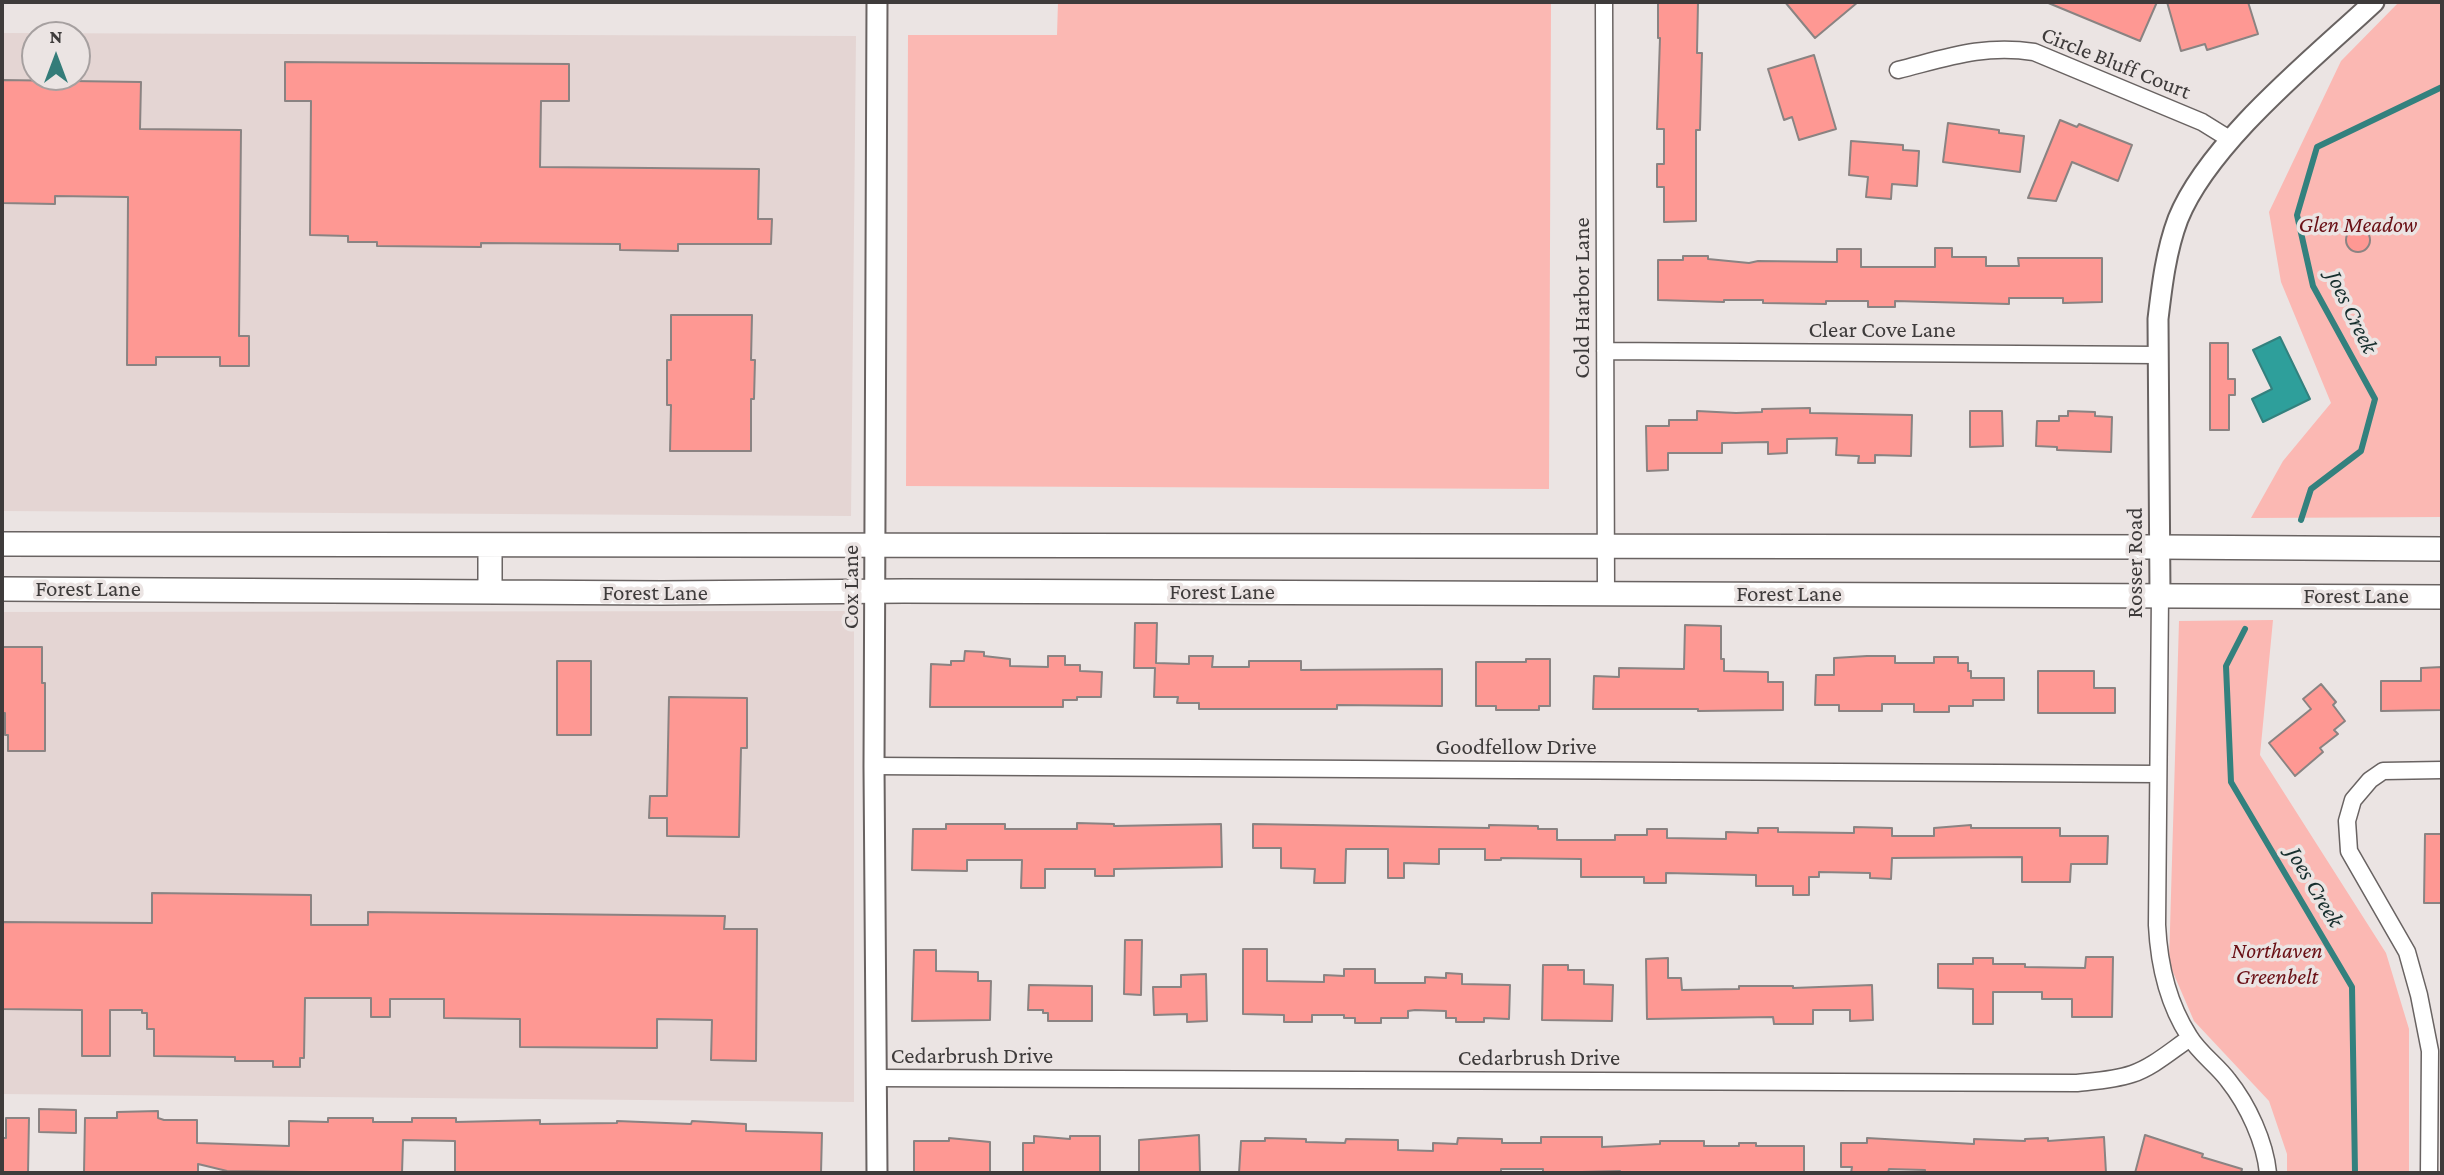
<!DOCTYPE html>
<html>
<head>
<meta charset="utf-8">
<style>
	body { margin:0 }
	#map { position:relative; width:2444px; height:1175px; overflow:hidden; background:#ebe4e3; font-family:"Crimson Pro",serif }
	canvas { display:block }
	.frame { position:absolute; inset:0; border:4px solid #3e3b3b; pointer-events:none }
	.north { position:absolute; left:21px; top:21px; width:70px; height:70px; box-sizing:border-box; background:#ebe4e3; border:2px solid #a6a0a0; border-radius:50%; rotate:0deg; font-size:19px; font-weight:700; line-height:28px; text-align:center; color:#3e3b3b }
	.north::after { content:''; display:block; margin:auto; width:24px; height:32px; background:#347c79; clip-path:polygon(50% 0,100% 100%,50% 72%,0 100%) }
</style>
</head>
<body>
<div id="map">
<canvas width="2444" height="1175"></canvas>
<div class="frame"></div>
<div class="north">N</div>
</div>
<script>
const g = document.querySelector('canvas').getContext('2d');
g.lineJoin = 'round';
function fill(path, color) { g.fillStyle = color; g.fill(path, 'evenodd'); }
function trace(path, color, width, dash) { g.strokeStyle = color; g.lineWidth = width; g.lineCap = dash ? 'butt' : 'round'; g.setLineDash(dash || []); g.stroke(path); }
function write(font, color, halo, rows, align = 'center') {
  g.font = font + ' "Crimson Pro",serif'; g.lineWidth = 7; g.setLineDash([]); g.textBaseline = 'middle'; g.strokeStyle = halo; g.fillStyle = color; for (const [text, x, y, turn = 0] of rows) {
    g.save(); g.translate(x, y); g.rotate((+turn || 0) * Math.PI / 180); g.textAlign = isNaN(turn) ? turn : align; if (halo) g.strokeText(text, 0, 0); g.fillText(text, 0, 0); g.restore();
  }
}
const built = new Path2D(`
	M2,33l854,3 -5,480 -849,-5zM35,35h42v42h-42z
	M854,611v491l-852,-8v-482z`);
const green = new Path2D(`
	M1058,2h493l-2,487 -643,-3 2,-451h149z
	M2399,2h43v515l-191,1 32,-57 48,-58 -50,-121 -12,-70 72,-151z
	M2273,620l-13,135 126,198 23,76v144h-122v-19l-18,-53 -75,-80 -25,-58 10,-342z`);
const water = new Path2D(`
	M2280,337l30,62 -47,23 -11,-23 20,-10 -19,-39z`);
const stream = new Path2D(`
	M2301,520l10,-31 50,-38 14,-52 -62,-113 -16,-71 20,-68 125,-60
	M2245,629l-19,37 5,116 121,205 3,186`);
const building = new Path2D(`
	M1658,2h40l-1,51h5l-2,77h-4v91l-32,1v-35h-7v-23h7v-35h-7l3,-91h-2z
	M1785,2h73l-43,36z
	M2046,2h111l-17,39z
	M2167,2h81l10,32 -51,16 -2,-6 -24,7z
	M1814,55l22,74 -37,11 -7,-23 -8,3 -16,-51z
	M285,62l284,2v37h-28l-1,66 219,2 -1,50h14l-1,25h-93v7l-58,-1v-6l-139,-1v4l-104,-1v-4h-29v-6l-38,-1 1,-134h-26z
	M2,80l139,2 -1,47 101,1 -2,206h10v30h-29v-9h-64v8h-29l1,-168 -73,-1v8l-53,-1z
	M2060,120l17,7 2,-3 53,21 -14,36 -46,-19 -16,39 -28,-3z
	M1948,123l51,7v3l25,3 -4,36 -77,-10z
	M1851,141l52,4v5l16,1 -2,35 -25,-2 -1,15 -25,-2 2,-20 -19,-2z
	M2346 240a12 12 0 1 1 24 0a12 12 0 1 1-24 0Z
	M1935,248h17v9h34v9h33l-1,-8h84v44l-39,1v-5h-54v6l-114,-3v6h-27v-6h-42v3l-63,-1v-3h-39v2l-66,-2v-40h25v-4h25v3l41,4 9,-2 79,1v-13h24v18h74z
	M671,315h81l-1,45h4l-1,39h-3v52h-81l1,-46h-4v-45h4z
	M2210,343h18v36h7v16h-6v35h-19z
	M1810,408v5l102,2 -1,41 -36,-1v8h-17l1,-7 -23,-1 1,-17 -50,1v14l-19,1v-12l-46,1v10h-54v17l-21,1 -1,-45h23v-6h28v-9l39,2 26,-1v-3z
	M1970,411h32l1,35 -33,1z
	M2068,411l27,1v4l17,1 -1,35 -54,-2v-3l-21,-1 1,-25h22v-5h9z
	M1135,623h22l-1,40 33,1v-8h24l-1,11h37v-6h52v9l141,-1v37l-105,-1v4h-138v-6h-22l1,-6h-24l1,-29h-21z
	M1685,625l36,1v33h3v12l44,1v10h15v28l-85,1v-2h-105l1,-33 25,1v-9l65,1z
	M3,647h39v36h3v68h-37v-16h-3v-22h-2z
	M965,651l19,1v4l26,3v7l38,1v-11h17v9h15v6l22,1 -1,25h-24v3h-14v7h-133l1,-43 20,1v-4h13z
	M1867,656h28v7h39v-6h24v6h10v8h3v7h33v22h-31v6h-24v6h-35v-8h-32v7h-43v-6h-24l1,-30h18v-17z
	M1526,659h24v47h-11v4h-43v-4h-20v-44h50z
	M557,661h34v74h-34z
	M2442,667v43l-61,1v-30h40v-13z
	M2038,671h56v17h21v25h-77z
	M2321,684l15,18 -3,3 12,16 -11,9 4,4 -18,14 3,4 -28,24 -26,-33 42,-34 -8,-10z
	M669,697l78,1v50h-6l-2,89 -72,-1v-18h-18l1,-22h17z
	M1077,823l37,1v2l107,-2 1,43 -108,2v7h-19v-7h-50v19h-24l1,-28h-55v11l-55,-1 1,-41h33v-5h59v5h72z
	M1253,824l236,4v-3l49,1v3h19v11h58v-5h32v-6h20v9l59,1v-7l32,1v-5h20v4l76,1v-6l38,1v8h42v-8l37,-3v3h89v8h48l-1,28h-36l-1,18h-48v-25l-130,1 -1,21 -21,-1v-5l-51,-1v5h-10v18h-16v-9h-37v-11l-90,-2v10h-22v-6h-63v-18l-80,-1v2h-16v-11h-46v15l-35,-1v15h-16v-29h-42l-1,34h-31l1,-14 -34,-1v-20h-28z
	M2425,834h17v69h-18z
	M152,893l159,2v30h57v-13l357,4 -1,13h33l-1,132 -45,-1 1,-40 -55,-1v29l-137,-1v-28l-76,-1v-19h-54v18h-19v-19h-66l-1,60h-4v9h-27v-6h-38v-4l-81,-1v-27h-7v-16h-5v-3h-32v46h-28v-46l-80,-1v-87l150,1z
	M1125,940h17l-1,55 -17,-1z
	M1243,949h24v32l57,1v-7l20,1v-7h31v14h50v-6l21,1v-5l16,1v10l48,1 -1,34 -25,-1v4h-28v-4h-10v-7l-31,-1 -7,1v7h-27v5h-26v-5h-11v-3h-32v7h-28v-7l-41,-1z
	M914,950h22v21l42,1v9h13l-1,39 -78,1z
	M2086,957h27l-1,60h-40v-18h-30v-7h-49v32h-20v-35l-35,-1v-24h35v-6h20v6h32v3l60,1z
	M1668,958v20h13l1,12 57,-1v-3h54v2l79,-3 1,35 -23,1v-11h-37v14h-39l-1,-7 -126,2 -1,-60z
	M1543,965h25v5h16v14l29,1 -1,36 -70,-1z
	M1206,974l1,47 -20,1v-8l-33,1 -1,-28h28v-12z
	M1029,985l63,1v35h-44v-8h-5v-3h-15z
	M39,1109l37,1v23l-37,-1z
	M158,1111v7l6,2h33v23l92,3v-25l39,1v-4h45v4h39v-4h44v4l84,-2v4l77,-1v-2l74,3 1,-3 54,3v7l76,2 -1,40h-366v-32l-52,-1 -1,33 -175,-2 -29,-7v9h-114l1,-55h32v-6z
	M6,1118h23l-1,55h-26v-35h4z
	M1199,1135l1,38h-61v-33z
	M2145,1135l58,19 -1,3 40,12 -1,4h-106z
	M1034,1136l36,3v-3h30v37h-77v-30h11z
	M1541,1137h61v10l58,-3v-3h44v5h35v-3h17v3h48v27h-184v-2l-77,2v-4h-42v4h-262l2,-32h24v-3l41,1v3l39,1 1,-4 52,1v10l35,1v-8l24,1 1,-6 44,1v4h39z
	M2104,1137l2,36h-181v-3l-36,-1 -1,4h-37l1,-6h-11v-24h26v-5l107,6v-5l51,2v-2l23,-1v3z
	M949,1138l41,4v31h-76v-32h35z`);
const minor = new Path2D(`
	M1604,2l2,591
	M1898,70c48,-12 85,-26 136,-18l168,70 29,18
	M1605,351l552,4
	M2160,595l-3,330c2,40 10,77 32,111 10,17 28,29 39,44 20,25 37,62 40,93
	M874,766l1284,8
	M877,1078l1200,5c18,-2 37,-3 55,-9 21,-7 40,-24 58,-36
	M2429,1173l1,-122 -11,-56 -12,-43 -58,-101 -2,-30 6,-21 17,-20 13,-9 59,-1`);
const tertiary = new Path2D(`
	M2160,595l-2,-276c4,-34 8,-68 20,-100 31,-77 135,-160 196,-217
	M877,1173l-3,-407 3,-764`);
const secondary = new Path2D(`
	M2,544l2158,3 282,2
	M2,589l660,4 242,-2 1538,6
	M490,592v-47`);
const streetNames = [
	["Circle Bluff Court",2116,63,22],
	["Cold Harbor Lane",1582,298,-90],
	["Clear Cove Lane",1882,330],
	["Rosser Road",2135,563,-90],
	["Cox Lane",851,587,-90],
	["Forest Lane",88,589],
	["Forest Lane",1222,592],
	["Forest Lane",655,593],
	["Forest Lane",1789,594],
	["Forest Lane",2356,596],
	["Goodfellow Drive",1516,747],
	["Cedarbrush Drive",972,1056],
	["Cedarbrush Drive",1539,1058]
];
const parkNames = [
	["Glen Meadow",2358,225],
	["Northaven",2277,951],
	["Greenbelt",2277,977]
];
const waterNames = [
	["Joes Creek",2352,312,64],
	["Joes Creek",2315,887,59]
];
fill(built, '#e4d5d3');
fill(green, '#fbb8b3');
fill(water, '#2e9f9b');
trace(water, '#33817e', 2);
trace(stream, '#33817e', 6);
fill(building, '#fe9893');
trace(building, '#8a8382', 2);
trace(minor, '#696362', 19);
trace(tertiary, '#696362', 23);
trace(secondary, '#696362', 26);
trace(minor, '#fff', 16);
trace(tertiary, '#fff', 19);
trace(secondary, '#fff', 23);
write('23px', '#3e3b3b', '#ebe4e3', streetNames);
write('italic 23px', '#6a1016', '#ebe4e3', parkNames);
write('italic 24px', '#162e2d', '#ebe4e3', waterNames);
</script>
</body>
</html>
